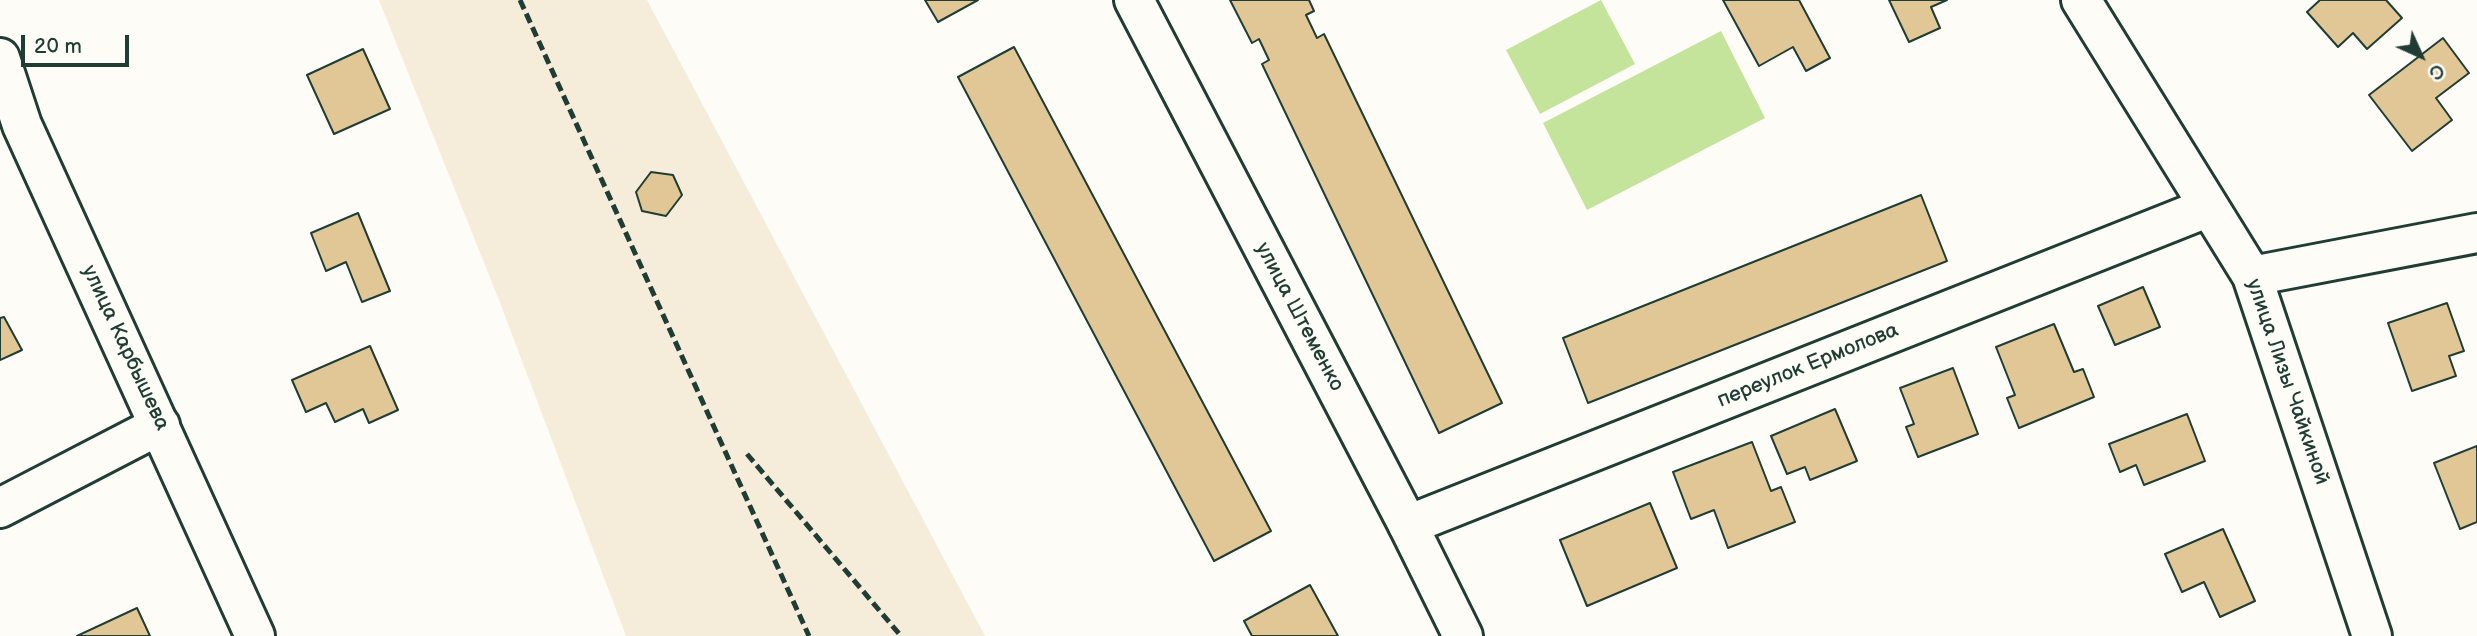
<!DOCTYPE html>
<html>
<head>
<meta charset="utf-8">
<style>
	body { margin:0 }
	#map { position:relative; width:2477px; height:636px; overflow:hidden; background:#fdfcf7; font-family:"Balsamiq Sans",sans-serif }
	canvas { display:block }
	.north { position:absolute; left:2386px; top:21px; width:70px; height:70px; -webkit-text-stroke:5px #fdfcf7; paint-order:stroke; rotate:135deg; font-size:19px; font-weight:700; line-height:28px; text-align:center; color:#1f3d34 }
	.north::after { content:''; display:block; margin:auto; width:24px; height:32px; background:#1f3d34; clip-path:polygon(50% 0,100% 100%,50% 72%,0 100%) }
	.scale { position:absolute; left:21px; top:35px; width:108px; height:32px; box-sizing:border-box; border:4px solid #1f3d34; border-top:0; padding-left:9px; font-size:21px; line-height:24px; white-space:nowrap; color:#1f3d34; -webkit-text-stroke:5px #fdfcf7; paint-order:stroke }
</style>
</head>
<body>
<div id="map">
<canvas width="2477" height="636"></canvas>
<div class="north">С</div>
<div class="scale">20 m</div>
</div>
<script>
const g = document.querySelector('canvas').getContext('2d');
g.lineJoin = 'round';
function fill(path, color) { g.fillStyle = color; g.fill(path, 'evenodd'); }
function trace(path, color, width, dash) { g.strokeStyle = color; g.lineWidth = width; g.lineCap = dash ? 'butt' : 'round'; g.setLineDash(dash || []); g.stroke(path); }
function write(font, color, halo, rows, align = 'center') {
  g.font = font + ' "Balsamiq Sans",sans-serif'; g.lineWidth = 5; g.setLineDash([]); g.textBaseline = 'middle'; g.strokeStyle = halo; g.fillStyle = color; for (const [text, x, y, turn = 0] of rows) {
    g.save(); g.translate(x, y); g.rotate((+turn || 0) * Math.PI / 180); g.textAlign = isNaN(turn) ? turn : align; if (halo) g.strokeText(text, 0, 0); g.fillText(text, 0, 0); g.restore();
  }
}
const built = new Path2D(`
	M379,0h268l338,636h-359l-127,-336z`);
const green = new Path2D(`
	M1601,0l34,64 -95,50 -34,-64z
	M1721,31l44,87 -178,92 -44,-87z`);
const building = new Path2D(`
	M925,0h53l-40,22z
	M1230,0h79l5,11 -8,4 11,23 7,-4 178,369 -63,30 -177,-369 7,-4 -10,-21 -7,4z
	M1723,0h76l31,58 -24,13 -13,-24 -34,19z
	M1889,0h58l-16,7 9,21 -31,14z
	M2320,0h66l16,18 -35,31 -14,-16 -15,14 -31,-35z
	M2443,38l26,35 -33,25 16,22 -40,31 -43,-56z
	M1014,47l257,484 -57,30 -256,-484z
	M363,49l27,60 -56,25 -27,-59z
	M651,172l22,3 9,20 -16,21 -24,-5 -6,-19z
	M1921,195l26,66 -359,142 -25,-65z
	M358,213l32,78 -28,11 -16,-40 -20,9 -15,-38z
	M2143,287l17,40 -45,18 -17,-39z
	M2447,303l17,48 -15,5 7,20 -44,15 -24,-68z
	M4,317l18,33 -22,10v-42z
	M2054,324l20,48 9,-3 11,28 -75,31 -12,-30 8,-3 -19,-48z
	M370,346l28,64 -29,13 -6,-14 -28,13 -9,-19 -20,9 -14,-32z
	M1953,368l25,66 -60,23 -12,-30 8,-3 -14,-36z
	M1835,409l22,52 -47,19 -5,-13 -18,7 -16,-38z
	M2187,414l18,47 -61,24 -8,-20 -16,7 -11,-28z
	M1752,442l19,49 10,-4 14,35 -67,26 -14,-38 -23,9 -18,-47z
	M2477,446v76l-17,7 -26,-66z
	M1650,503l27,65 -90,38 -27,-66z
	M2223,529l32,72 -35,16 -16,-35 -22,10 -17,-38z
	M1310,585l28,51h-86l-8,-15z
	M137,608l13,28h-73z`);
const street = new Path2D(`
	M2081,0l171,276 120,360
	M2252,276l225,-43
	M0,508l160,-83
	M1408,525l801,-318`);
const secondary = new Path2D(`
	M1134,0l274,525 55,111
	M0,58l22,67 233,511`);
const rail = new Path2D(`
	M520,0l289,636
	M747,454l154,182`);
const streetNames = [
	["улица Штеменко",1299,317,62],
	["улица Карбышева",125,348,65],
	["переулок Ермолова",1808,366,-22],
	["улица Лизы Чайкиной",2287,382,71]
];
fill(built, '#f5ecda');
fill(green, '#c4e39b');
fill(building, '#e1c796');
trace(building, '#1f3d34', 2);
trace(street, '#1f3d34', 44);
trace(secondary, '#1f3d34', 44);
trace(street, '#fdfcf7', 38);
trace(secondary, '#fdfcf7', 38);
trace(rail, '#1f3d34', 5, [10, 5]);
write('21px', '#1f3d34', '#fdfcf7', streetNames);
</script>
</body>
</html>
